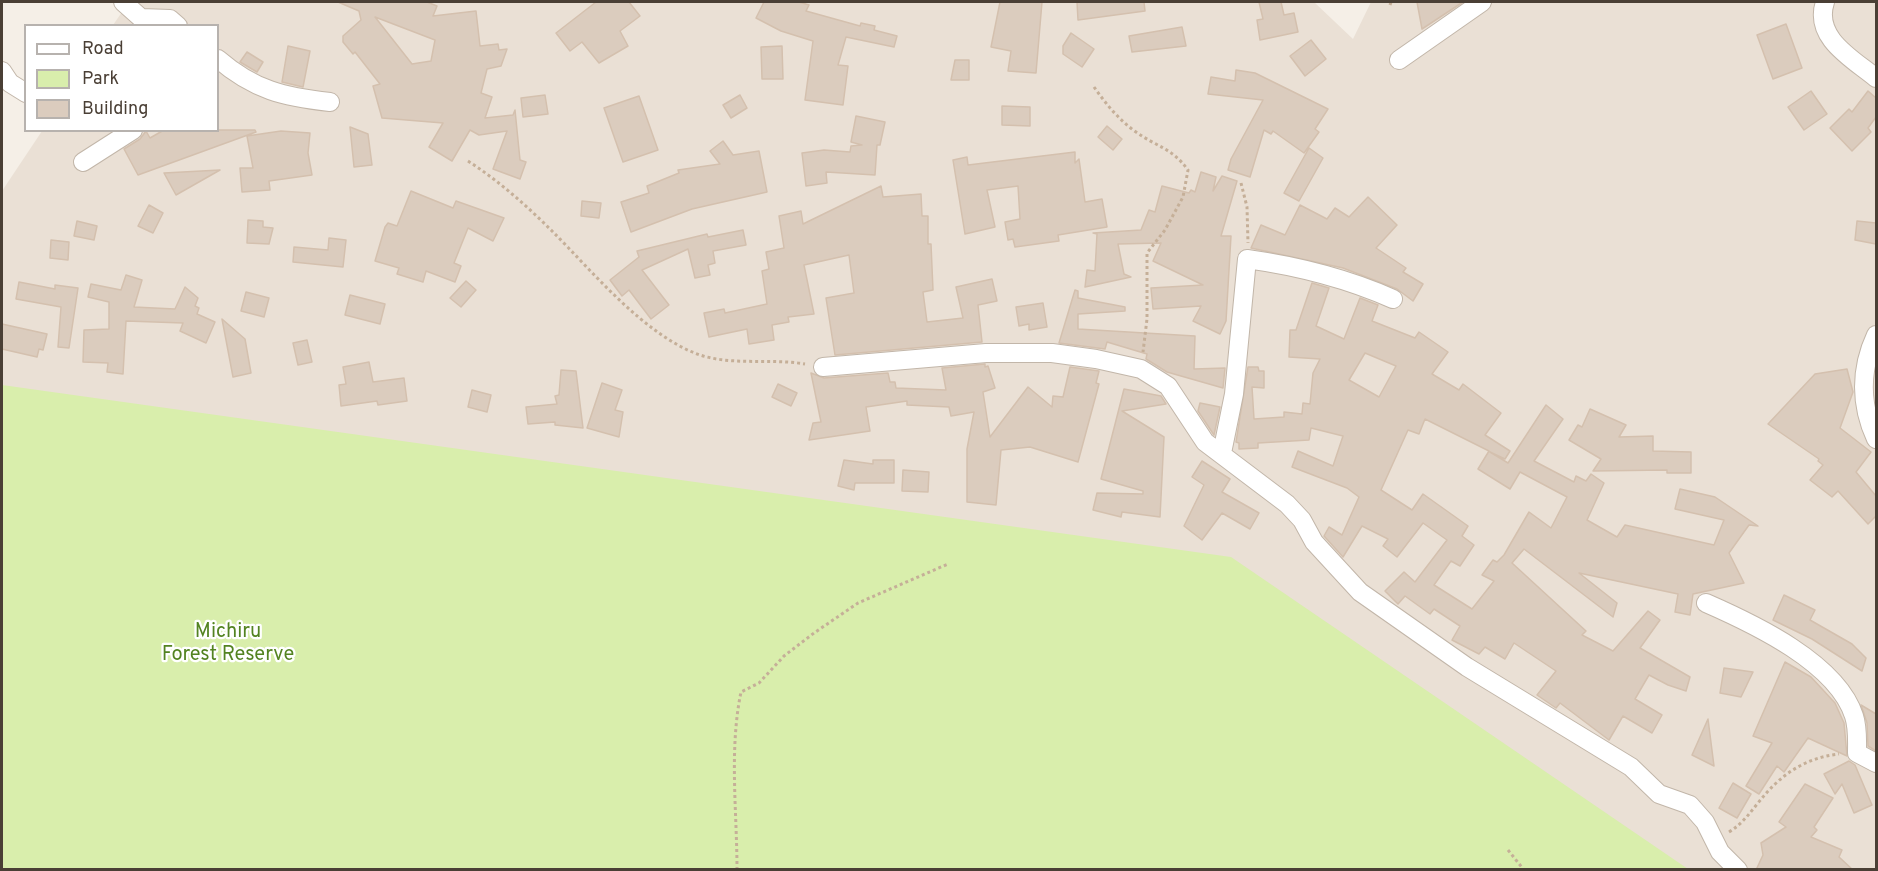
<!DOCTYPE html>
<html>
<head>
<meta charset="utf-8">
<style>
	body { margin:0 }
	#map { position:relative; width:1878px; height:871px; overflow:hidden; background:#f5efe7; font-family:Overpass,sans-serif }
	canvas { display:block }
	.frame { position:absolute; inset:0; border:3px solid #4a3f35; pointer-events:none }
	.legend { position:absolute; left:24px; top:24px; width:195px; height:108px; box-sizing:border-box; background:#fff; border:2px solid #b7b2ae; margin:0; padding:8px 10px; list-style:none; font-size:18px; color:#4a3f35 }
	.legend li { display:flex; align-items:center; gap:12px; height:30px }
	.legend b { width:30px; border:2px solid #b7b2ae }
</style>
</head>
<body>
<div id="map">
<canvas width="1878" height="871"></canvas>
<div class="frame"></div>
<ul class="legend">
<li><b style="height:8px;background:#fff"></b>Road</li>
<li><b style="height:16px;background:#d9eeac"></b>Park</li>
<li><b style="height:16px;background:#dbccbe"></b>Building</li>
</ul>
</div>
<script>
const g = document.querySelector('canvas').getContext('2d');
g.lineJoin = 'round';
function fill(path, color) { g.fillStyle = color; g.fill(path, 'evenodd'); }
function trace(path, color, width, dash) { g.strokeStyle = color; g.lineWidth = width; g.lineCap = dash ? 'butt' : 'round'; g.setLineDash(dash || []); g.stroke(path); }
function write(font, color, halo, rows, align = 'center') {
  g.font = font + ' Overpass,sans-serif'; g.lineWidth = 4.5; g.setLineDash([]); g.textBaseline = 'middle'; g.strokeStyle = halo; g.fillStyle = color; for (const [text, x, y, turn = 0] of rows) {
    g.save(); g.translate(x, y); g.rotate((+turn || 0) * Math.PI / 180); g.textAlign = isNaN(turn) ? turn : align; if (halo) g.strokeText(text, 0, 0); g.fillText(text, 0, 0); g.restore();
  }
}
const residential = new Path2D(`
	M129,2h1185l39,37 18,-37h505v867h-199l-1675,-484v-194l40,-60 176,-1v-104l-105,-1z`);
const green = new Path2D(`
	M2,385l1229,172 457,312h-1686z`);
const building = new Path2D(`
	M338,2h89l10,4 -4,10 43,-5 4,35 18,-2 1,6 8,-1 -6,17 -14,3 -6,24 11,4 -7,21 28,-3 2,-5 5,50 6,2 -6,17 -27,-10 14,-38 -28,4 -9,-5 -18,31 -23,-14 14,-24 -61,-5 -9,-32 7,-2 -25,-32 -2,2 -10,-12v-6l18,-16 -2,-9zM375,17l60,23 -4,21 -19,3z
	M596,2h33l11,14 -20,15 8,15 -29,17 -17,-21 -12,9 -14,-18z
	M764,2h35l10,3 -3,6 54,15 1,-3 14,3 -1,4 23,6 -3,11 -48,-10 -8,28 10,1 -5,39 -38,-5 8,-59 -32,-10 -25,-13z
	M1000,2h42l-6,71 -28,-2 3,-20 -20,-4z
	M1077,2h67l1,9 -67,9z
	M1259,2h22l3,13 10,-2 4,19 -38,8 -3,-20 6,-1z
	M1417,2h46l-41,27z
	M1786,24l16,44 -29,11 -16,-44z
	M1182,27l4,19 -54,6 -3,-16z
	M1071,33l23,16 -12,18 -19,-13v-8z
	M1311,40l15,19 -21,17 -15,-20z
	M288,46l22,5 -7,36 -21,-5z
	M782,46l1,33h-21l-1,-32z
	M247,52l16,10 -6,10 -17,-10z
	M955,60h14v20h-18z
	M1236,70l19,3 73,36 -13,20 4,3 -15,21 -31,-22 -2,3 -7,-4 -14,47 -22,-7 3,-11 32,-59 -55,-6 3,-17 24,4z
	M1811,91l16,23 -23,16 -16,-23z
	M1868,91l8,7v19l-8,11 3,4 -19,19 -22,-23 19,-19 3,3z
	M545,95l3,19 -25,3 -2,-19z
	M740,95l7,13 -16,10 -8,-13z
	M639,96l19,54 -35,12 -19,-54z
	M1002,106l28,1v19l-28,-1z
	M856,116l29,6 -5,23h-3l-2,30 -49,-3 1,11 -21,3 -4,-33 22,-3 26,2 1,-6 11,-1 -11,-3z
	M1107,126l15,13 -9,11 -15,-13z
	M350,127l18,7 4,31 -18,2z
	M164,130h91l1,2 -118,43 -14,-26 16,-10 6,-8 4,7z
	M281,131l29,2 -2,20 4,22 -43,6 1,9 -28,2 -2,-24h13l-6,-32z
	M723,141l10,14 26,-4 8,41 -75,17 -61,23 -10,-30 28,-9 -2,-7 32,-13 -1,-3 42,-6 -10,-13z
	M1309,148l14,10 -24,43 -15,-8z
	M1075,152v11l4,-4 6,43 17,-3 5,28 -49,8 1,6 -44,6 -2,-8 -5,1 -3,-18 15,-3 -2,-33 -31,4 8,37 -30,7 -12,-74 14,-3 1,8z
	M220,170l-44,25 -12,-22z
	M1201,172l15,5 -3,14 9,-15 15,5 -16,55h10l-5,85 -6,13 -27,-13 8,-15 -48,3 -2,-21 52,-3 -50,-24 8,-18 -43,1 6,30 7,3 -46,10 2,-17 8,1 2,-37 -4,-1 48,-3 8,-20 6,2 7,-26 27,7 2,-3 4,2z
	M881,186l2,11 38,-3 1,22h6v28h3l2,46 -10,2 4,30 36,-4 -7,-31 36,-8 5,22 -19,4 4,37 -147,13 -9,-57 28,-5 -5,-38 -45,10 10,49 -26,3 1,5 -17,3 2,15 -25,4 -2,-15 -38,8 -5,-24 20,-4 1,4 42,-9 -5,-33 7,-2 -3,-17 18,-4 -5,-32 22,-5 2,13z
	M411,191l42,17 3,-7 48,17 -11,23 -25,-13 -14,35 7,3 -6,16 -29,-11 -3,11 -26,-8 2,-6 -24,-7 10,-34 3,-4 9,3z
	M1368,197l29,28 -21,23 30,20 -3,4 20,12 -10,17 -16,-12 -54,-21 -92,-20 10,-23 24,10 15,-30 27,14 8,-11 14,9z
	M582,201l19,2 -2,15 -18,-2z
	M149,205l14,8 -10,20 -15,-7z
	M248,220l15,1v6l10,1 -4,16 -22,-1z
	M77,221l20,5 -3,14 -20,-4z
	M1857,221l19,2v21l-21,-4z
	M743,230l3,15 -33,6 2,12 -7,2 2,10 -15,3 -7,-29 -46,21 27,35 -18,14 -22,-29 -7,6 -12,-16 29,-23 -2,-6 70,-17 1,3z
	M329,238l17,2 -3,27 -50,-5 1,-15 34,3z
	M51,240l18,2 -1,18 -18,-2z
	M126,275l16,5 -8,27 41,2 10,-22 13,11 -3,8 4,2 -2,6 18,8 -9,21 -26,-12 3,-8 -57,-2 -3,53 -16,-2 1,-9 -25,-1 1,-32 25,-1v-27l-21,-5 3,-13 30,6z
	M466,281l10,9 -15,17 -11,-9z
	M19,282l36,7v-4l23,3 -9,60 -11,-1 3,-40 -45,-8z
	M1312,283l17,5 -13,38 28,13 16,-41 18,7 -6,16 43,17 4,-6 29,20 -16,22 27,16 4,-6 38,29 -16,22 25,16 -5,8 -15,-7 18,11 38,-58 17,14 -29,42 40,21 2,-6 10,5 5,-7 13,9 -17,37 30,17 8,-12 89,20 10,-25 -49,-11 5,-20 35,8 43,29 -9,-1 -20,28 15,30 -51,11 -3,21 -15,-3 3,-18 -99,-21 38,30 -4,14 -89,-68 -12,14 74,68 -4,4 31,16 35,-40 12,9 -20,28 50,29 -4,14 -18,-6 -19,-10 -14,24 27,16 -10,18 -29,-17 -14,24 -49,-37 -4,5 -19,-13 19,-24 -42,-28 -9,16 -20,-12 -6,7 -27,-14 8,-14 -26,-17 -4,5 -25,-18 -7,8 -13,-13 19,-19 11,10 32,-42 -24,-17 -26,34 -14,-11 5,-7 -26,-13 -19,31 -19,-21 5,-9 13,8 17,-38 -12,-9 -55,-21 6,-16 35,15 10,-30 -32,-8 -2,12 -51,3v5l-19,1v-6l-3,-1 12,-75h10l1,4h5v17l-12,-1 2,32 30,-2v-5l18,2 1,-11 7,1 3,-31 7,-14 -31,-2 1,-27h6zM1365,353l31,13 -17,31 -30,-17zM1425,419l64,32 -11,18 32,20 10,-17 47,25 -16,31 -22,-16 -25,43 -7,7 -4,-2 -11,15 12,6 -22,28 -38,-24 17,-24 9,5 14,-21 -12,-9 6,-10 -45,-32 -11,16 -31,-20 27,-60 11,4z
	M1075,290l3,1v7l47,9v4l-47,3v15l117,7 -1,33 31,-1 -2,20 -56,-16 -21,-13 1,-5 -40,-12 -2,7 -46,-6z
	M246,292l23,6 -5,19 -23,-6z
	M350,295l35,9 -5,20 -35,-9z
	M1043,303l4,24 -18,3v-6l-10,2 -3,-19z
	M222,319l23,20 6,34 -18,4z
	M2,324l45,10 -4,16 -4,-1 -2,8 -35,-8z
	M307,340l5,22 -14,3 -5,-22z
	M369,362l4,20 31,-4 3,23 -29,4 -1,-4 -36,5 -2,-21 7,-1 -3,-17z
	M985,364v3l3,-1 7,22 -12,4 7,45 38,-50 24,20 1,-11 10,1 7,-30 29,4 -3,12 3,1 -21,78 -48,-15 -29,3 -5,55 -29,-3v-53l7,-37 -23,4 -2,-9 -42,-2v-4l-41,6 4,24 -61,9 4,-17 8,-1 -10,-49 13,5 64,-5 2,9h5l1,6 50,2 -4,-22z
	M1847,369l6,23 -13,36 31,24 -15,20 20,24v20l-8,8 -30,-33 -6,6 -22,-17 13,-15 -5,-4 1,-2 -51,-35 47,-50z
	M561,370l15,1 7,57 -28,-3v-3l-27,2 -2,-17 31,-3 -2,-8 4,-1z
	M602,383l20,7 -7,20 8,2 -4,25 -32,-9z
	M778,384l19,9 -6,13 -19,-9z
	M1124,389l37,7 5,8 -44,7 42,26 -4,80 -38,-5 -1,5 -28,-7 4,-17 46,1v-3l-42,-12z
	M472,390l19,5 -4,17 -19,-5z
	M1200,403l20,4 -6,28 -16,-24z
	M1590,409l36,16 -7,12 34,-1v15l38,1v21h-24v-3l-74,1 8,-12 -32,-19 9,-15 4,2z
	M844,460l29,4v-4h21v23h-39l-1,7 -16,-4z
	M1202,461l28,18 -8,13 37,21 -9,16 -28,-16 -20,27 -18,-14 20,-41 -12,-8z
	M903,470l26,2 -1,20 -26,-1z
	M1784,595l31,15 -5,10 42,24 14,14 -4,13 -50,-32 -39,-19z
	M1785,662l26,15 24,26 9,20 3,33 -39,-18 -24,34 -7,-6 -18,28 -13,-8 26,-43 -19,-7z
	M1724,668l29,4 -12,25 -21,-4z
	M1861,705l15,9v37l-8,-5 -1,-23z
	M1708,719l6,47 -22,-11z
	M1849,761l6,4 17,40 -18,8 -12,-29 -7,10 -11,-20z
	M1733,783l18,11 -14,24 -18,-10z
	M1805,784l28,14 -19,29 3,3 -6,7 31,13 -3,7 14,13h-97l7,-15 -2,-12 25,-16 -7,-5z`);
const path = new Path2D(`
	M1390,5l1,-3
	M1094,87c12,17 25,33 42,45 21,15 36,16 52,38l-5,27 -18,33 -18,23v66l-4,33
	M468,161c31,20 59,45 85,71 40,40 92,104 147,123 34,11 70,3 105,9
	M1241,183l6,24 1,36
	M1729,832c13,-8 20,-18 29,-29 22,-28 46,-45 81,-49
	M1508,850l16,20
	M737,870c0,-59 -8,-120 4,-178l18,-9 25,-27 30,-23 44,-30 90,-39`);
const minor = new Path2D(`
	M123,2l18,16 29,1 8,7
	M1825,2c-12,36 28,57 51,76
	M218,59c36,31 66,38 112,43
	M1399,60l83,-58
	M2,71l8,12 16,10
	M83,162l50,-32
	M1876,335c-16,34 -16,70 0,104
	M823,367l163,-14h66l44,6 45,10 27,17 37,56 82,62 15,16 12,22 46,50 107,75 164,100 28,27 31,11 15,17 15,30 18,18
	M1222,453l12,-59 13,-135c50,7 99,19 146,40
	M1706,603c48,21 131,60 148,113 4,12 3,24 3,37l19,10`);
const parkNames = [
	["Michiru",228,633],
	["Forest Reserve",228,656]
];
fill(residential, '#eae0d5');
fill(green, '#d9eeac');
fill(building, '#dbccbe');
trace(building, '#d4c0ae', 1.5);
trace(minor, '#c2b6a9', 20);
trace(path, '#c5af98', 3, [3, 3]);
trace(minor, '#fff', 18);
write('20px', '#538321', '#fff', parkNames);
</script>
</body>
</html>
